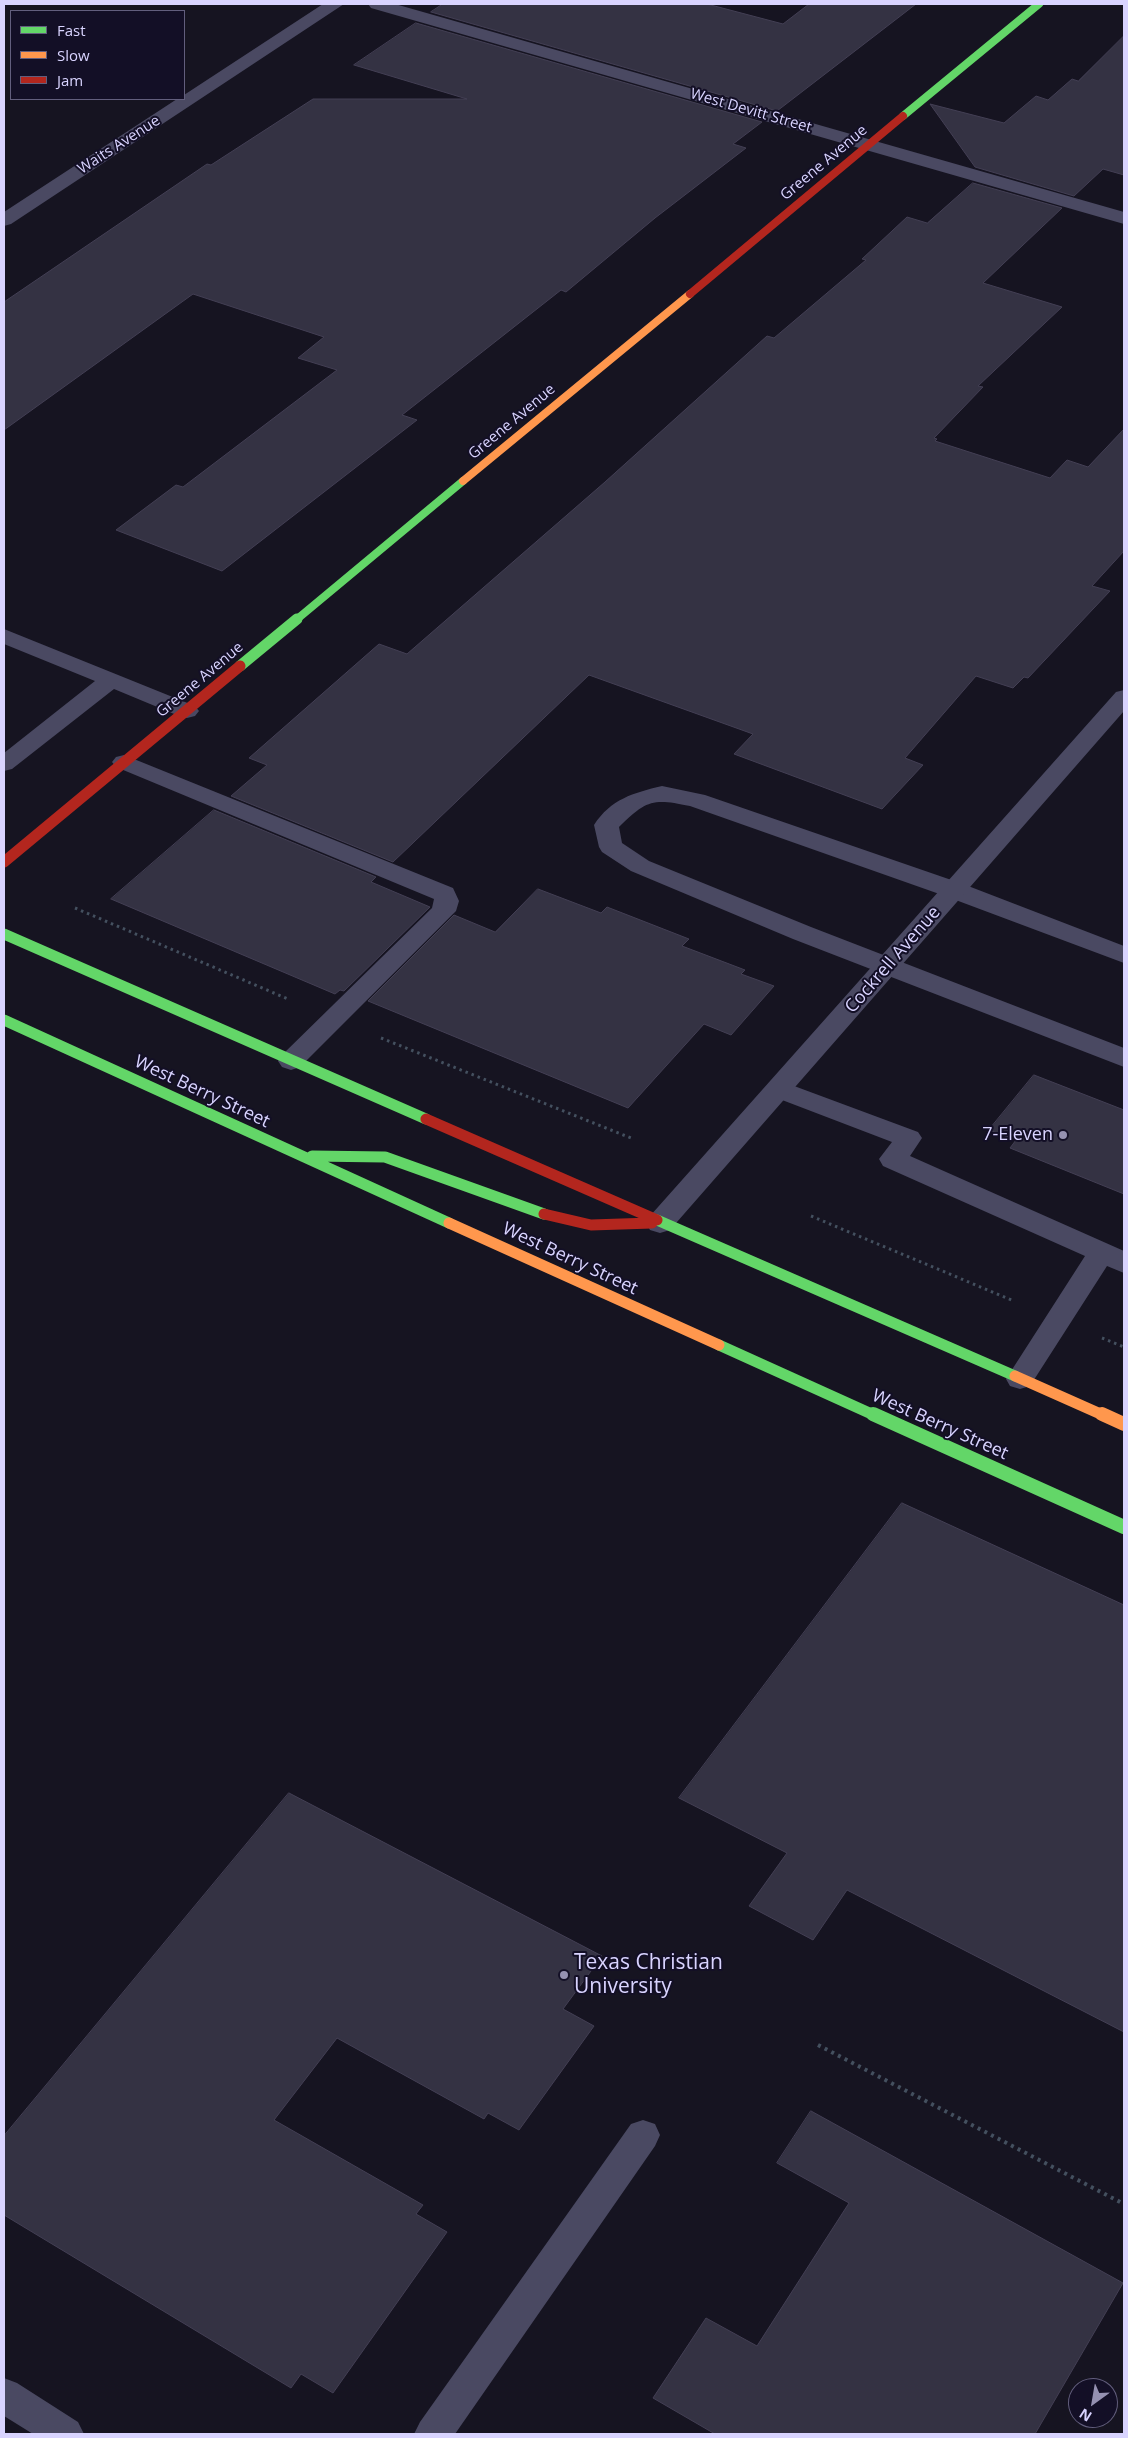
<!DOCTYPE html>
<html>
<head>
<meta charset="utf-8">
<style>
	body { margin:0 }
	#map { position:relative; width:1128px; height:2438px; overflow:hidden; background:#161421; font-family:"Open Sans",sans-serif }
	canvas { display:block }
	.frame { position:absolute; inset:0; border:5px solid #d9d4ff; pointer-events:none }
	.legend { position:absolute; left:10px; top:10px; width:175px; height:90px; box-sizing:border-box; background:#130f26; border:1px solid #625e7d; margin:0; padding:6px 9px; list-style:none; font-size:15px; color:#d9d4ff }
	.legend li { display:flex; align-items:center; gap:10px; height:25px }
	.legend b { width:25px; border:1px solid #625e7d }
	.north { position:absolute; left:1068px; top:2378px; width:50px; height:50px; box-sizing:border-box; background:#130f26; border:1px solid #625e7d; border-radius:50%; rotate:212deg; font-size:14px; font-weight:700; line-height:20px; text-align:center; color:#d9d4ff }
	.north::after { content:''; display:block; margin:auto; width:18px; height:22px; background:#9591b1; clip-path:polygon(50% 0,100% 100%,50% 72%,0 100%) }
</style>
</head>
<body>
<div id="map">
<canvas width="1128" height="2438"></canvas>
<div class="frame"></div>
<ul class="legend">
<li><b style="height:6px;background:#63d668"></b>Fast</li>
<li><b style="height:6px;background:#ff974d"></b>Slow</li>
<li><b style="height:6px;background:#b3261e"></b>Jam</li>
</ul>
<div class="north">N</div>
</div>
<script>
const g = document.querySelector('canvas').getContext('2d');
g.lineJoin = 'round';
function fill(path, color) { g.fillStyle = color; g.fill(path, 'evenodd'); }
function trace(path, color, width, dash) { g.strokeStyle = color; g.lineWidth = width; g.lineCap = dash ? 'butt' : 'round'; g.setLineDash(dash || []); g.stroke(path); }
function write(font, color, halo, rows, align = 'center') {
  g.font = font + ' "Open Sans",sans-serif'; g.lineWidth = 4; g.setLineDash([]); g.textBaseline = 'middle'; g.strokeStyle = halo; g.fillStyle = color; for (const [text, x, y, turn = 0] of rows) {
    g.save(); g.translate(x, y); g.rotate((+turn || 0) * Math.PI / 180); g.textAlign = isNaN(turn) ? turn : align; if (halo) g.strokeText(text, 0, 0); g.fillText(text, 0, 0); g.restore();
  }
}
const building = new Path2D(`
	M443,4h264l76,20 26,-20h107l-139,107 -346,-99z
	M416,23l346,99 -29,22 13,4 -91,70 -89,74 -5,-2 -159,125 15,5 -195,151 -106,-41 60,-45 7,2 154,-117 -39,-12 26,-21 -131,-43 -189,136v-128l203,-138 4,1 102,-66h154l-113,-34z
	M1124,36v139l-21,-6 -29,27 -99,-29 -45,-63 74,19 32,-27 12,4 24,-21 6,2z
	M973,183l89,25 -79,75 79,24 -84,79 5,1 -49,51 3,1 -2,2 115,37 17,-18 21,7 36,-38v122l-32,35 18,5 -82,87 -4,-1 -11,11 -37,-12 -71,82 18,7 -41,44 -148,-55 19,-20 -164,-59 -196,187 -162,-66 36,-31 -18,-7 130,-114 28,10 198,-172 162,-146 7,2 92,-78 -4,-1 45,-42 20,6z
	M214,810l162,67 -5,5 59,25 -86,84 -4,-1 -5,4 -224,-95z
	M538,889l63,24 6,-6 82,32 -7,7 63,24 -4,4 33,12 -43,49 -27,-11 -76,84 -260,-107 86,-86 41,17z
	M1034,1075l90,35v84l-114,-46 6,-8 -27,-10z
	M902,1503l222,102v427l-277,-142 -34,50 -64,-34 38,-53 -108,-55z
	M289,1793l313,163 -39,53 31,17 -75,104 -31,-17 -4,6 -147,-81 -63,82 149,85 -7,9 31,18 -114,161 -32,-19 -10,14 -287,-173v-79z
	M811,2111l312,172 -88,151h-320l-62,-36 53,-80 51,28 92,-143 -72,-40z`);
const pathFar1 = new Path2D(`
	M75,908l213,91
	M381,1038l250,100
	M811,1216l203,85
	M1102,1338l22,9`);
const path = new Path2D(`
	M818,2045l306,159`);
const lane = new Path2D(`
	M4,629l191,77 4,5 -4,5 -8,2 -8,-2 -65,-27 -102,80 -8,2v-18l91,-72 -91,-37z
	M124,755l329,133 6,13 -3,10 -156,156 -9,3 -9,-3 -4,-6 4,-6 150,-147 2,-9 -318,-132 -4,-5 4,-5z
	M662,786l43,9 258,89 161,62v17l-179,-67 -255,-90c-37,-8 -44,-6 -71,21l3,16 27,18 162,66 313,121v19l-331,-128 -162,-68 -29,-19 -3,-5 -5,-22c17,-26 39,-32 68,-39z
	M778,1080l140,52 4,6 -12,18 214,95v22l-17,-7 -77,120 -10,3 -10,-3 -4,-7 79,-123 -202,-90 -4,-7 13,-17 -123,-47 -4,-6 4,-6z
	M643,2120l12,4 5,11 -5,11 -200,288h-41l6,-12 211,-298z
	M4,2378l13,5 61,39 6,12h-51l-29,-18z`);
const street = new Path2D(`
	M323,4h21l-333,220 -7,2v-14l173,-113h7v-4z
	M368,4h27l729,208v12l-753,-216z
	M1124,690v21l-454,519 -10,3 -10,-3 -4,-7 4,-7 466,-524z`);
const fastFar2 = new Path2D(`
	M903,116l136,-112
	M296,620l167,-139`);
const fastFar1 = new Path2D(`
	M240,666l57,-47
	M4,934l422,185
	M4,1020l445,203
	M312,1156l73,1 159,57
	M657,1220l358,156
	M719,1345l157,71`);
const fast = new Path2D(`
	M873,1414l251,113`);
const slowFar2 = new Path2D(`
	M463,481l227,-187`);
const slowFar1 = new Path2D(`
	M449,1223l270,122
	M1015,1376l90,40`);
const slow = new Path2D(`
	M1102,1414l22,10`);
const jamFar1 = new Path2D(`
	M690,294l213,-178`);
const jam = new Path2D(`
	M4,862l236,-196
	M426,1119l231,101
	M544,1214l47,11 61,-2`);
const markers = [
	[1063,1135,5,"#9591b1"],
	[564,1975,5,"#9591b1"]
];
const farStreetnames = [
	["West Devitt Street",751,111,16],
	["Waits Avenue",119,145,-33],
	["Greene Avenue",824,163,-40],
	["Greene Avenue",512,422,-40],
	["Greene Avenue",200,680,-40]
];
const streetNames = [
	["Cockrell Avenue",893,960,-49],
	["West Berry Street",202,1092,25],
	["West Berry Street",570,1259,25],
	["West Berry Street",940,1425,24]
];
const poiNames = [
	["7-Eleven",1053,1135]
];
const nearPoinames = [
	["Texas Christian",574,1963],
	["University",574,1987]
];
fill(building, '#343243');
trace(building, '#433f54', 1);
trace(pathFar1, '#44505f', 3, [2.5, 4]);
trace(path, '#44505f', 4, [3, 4.5]);
fill(lane, '#4a4962');
fill(street, '#4a4962');
trace(fastFar2, '#63d668', 8);
trace(fastFar1, '#63d668', 11);
trace(fast, '#63d668', 14);
trace(slowFar2, '#ff974d', 8);
trace(slowFar1, '#ff974d', 11);
trace(slow, '#ff974d', 14);
trace(jamFar1, '#b3261e', 8);
trace(jam, '#b3261e', 11);
for (const [x, y, r, color] of markers) { const dot = new Path2D(); dot.arc(x, y, r, 0, 2 * Math.PI); g.fillStyle = color; g.fill(dot); trace(dot, '#130f26', 2); }
write('15px', '#d9d4ff', '#130f26', farStreetnames);
write('18px', '#d9d4ff', '#130f26', streetNames);
write('18px', '#d9d4ff', '#130f26', poiNames, 'right');
write('21px', '#d9d4ff', '#130f26', nearPoinames, 'left');
</script>
</body>
</html>
